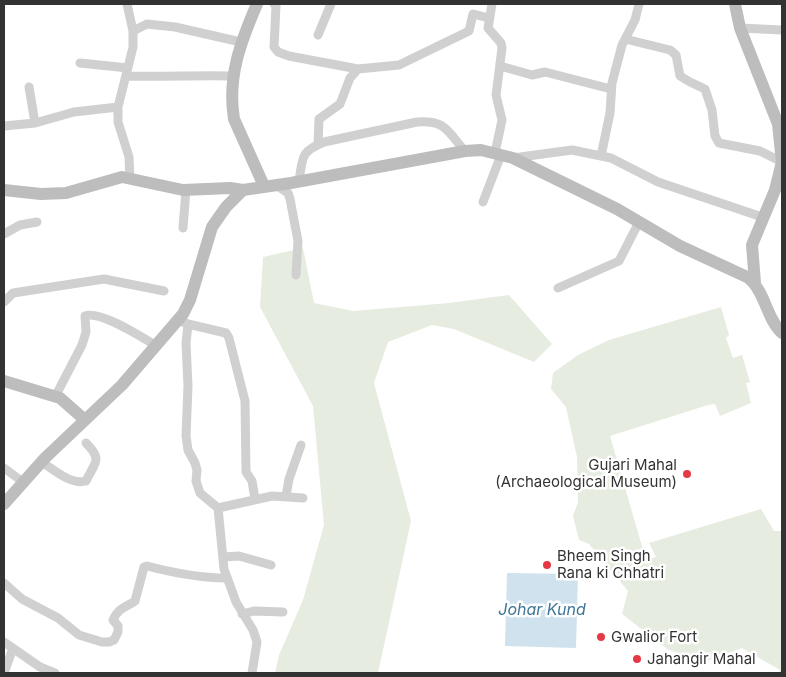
<!DOCTYPE html>
<html>
<head>
<meta charset="utf-8">
<style>
	body { margin:0 }
	#map { position:relative; width:786px; height:677px; overflow:hidden; background:#fff; font-family:Inter,sans-serif }
	canvas { display:block }
	.frame { position:absolute; inset:0; border:5px solid #333; pointer-events:none }
</style>
</head>
<body>
<div id="map">
<canvas width="786" height="677"></canvas>
<div class="frame"></div>
</div>
<script>
const g = document.querySelector('canvas').getContext('2d');
g.lineJoin = 'round';
function fill(path, color) { g.fillStyle = color; g.fill(path, 'evenodd'); }
function trace(path, color, width, dash) { g.strokeStyle = color; g.lineWidth = width; g.lineCap = dash ? 'butt' : 'round'; g.setLineDash(dash || []); g.stroke(path); }
function write(font, color, halo, rows, align = 'center') {
  g.font = font + ' Inter,sans-serif'; g.lineWidth = 5; g.setLineDash([]); g.textBaseline = 'middle'; g.strokeStyle = halo; g.fillStyle = color; for (const [text, x, y, turn = 0] of rows) {
    g.save(); g.translate(x, y); g.rotate((+turn || 0) * Math.PI / 180); g.textAlign = isNaN(turn) ? turn : align; if (halo) g.strokeText(text, 0, 0); g.fillText(text, 0, 0); g.restore();
  }
}
const green = new Path2D(`
	M303,248l11,55 39,8 96,-8 60,-8 43,49 -18,18 -80,-33 -22,-4 -44,17 -14,41 37,138 -33,152h-103l4,-18 24,-55 21,-75 -11,-119 -53,-99 3,-50z
	M721,307l8,28 -3,3 7,20 9,-3 8,27 -4,1 5,20 -31,13 -5,-12 -7,1 -98,31 36,124 10,-3 -7,-14 112,-34 13,22h8v142h-4l2,-3 -38,-22 -40,15 -35,-14 -45,-35 6,-23 -39,-47 -10,-4 -6,-24 5,-14 -1,-45 -11,-50 -15,-18 2,-16 25,-18 31,-15z`);
const water = new Path2D(`
	M507,573l71,1 -2,74 -71,-2z`);
const street = new Path2D(`
	M127,4l6,27v16l-15,60v15l11,35 1,22
	M274,4l2,2 -2,41 4,5 11,4 69,13 41,-4 70,-34 4,-17 16,4
	M492,4l-4,24 13,15 1,5 -6,47 6,25 -7,33
	M740,28l42,2
	M133,31l14,-7 28,3 66,15
	M318,35l13,-31
	M625,39l45,11 6,5 4,21 10,6 15,7 7,21 3,26 4,7 41,8 22,11
	M80,63l48,5
	M500,66l32,9 13,-3 66,17
	M126,76c35,1 71,-1 107,0
	M29,87l6,36
	M4,126l31,-3 39,-11 44,-5
	M318,145l1,-26 21,-15 10,-26 8,-9
	M601,156l9,-43 2,-30 10,-38 13,-25 4,-16
	M513,158l59,-8 39,8 47,24 104,35
	M299,181c4,-24 1,-29 25,-39l93,-20c29,-2 30,9 48,29
	M276,185l12,8 2,6 8,42 -2,34
	M483,202l18,-47
	M183,228l3,-38
	M4,234l16,-9 17,-3
	M558,288l61,-27 20,-39
	M4,302l9,-9 91,-14 60,12
	M178,320l10,4 38,9 3,5 16,63 1,71 6,9 3,18
	M188,324l-2,19 2,43 -2,50 2,14 7,13 2,7 -1,11 4,12 18,15
	M55,397l27,-52 4,-13 -1,-16c15,-6 56,21 70,29
	M42,462c12,8 29,23 44,19 9,-19 17,-21 0,-38
	M4,468l19,14
	M286,496l3,-17 12,-34
	M223,557l16,-1 32,9
	M4,583l18,16 36,19 21,17 23,7h7l5,-2 4,-8v-6l-5,-6c5,-12 13,-13 22,-19l9,-34 3,-1c27,7 52,12 80,12
	M242,614l12,-3 29,1
	M4,642l36,25 15,6
	M4,673l9,-25
	M252,673l5,-31 -4,-12 -17,-28 -12,-33 -6,-61 54,-12 31,2`);
const secondary = new Path2D(`
	M257,4c-16,37 -30,73 -23,115l30,67
	M735,4l5,24 38,96 4,38 -7,28 -23,55 3,38
	M4,190l37,4 25,-1 56,-16 61,13 47,-2 13,2
	M4,381l56,17 25,22
	M4,504l41,-46 77,-73 61,-71 7,-14 22,-73 14,-20 17,-17 48,-7 174,-32 16,-1 32,8 104,51 63,37 67,31c19,14 19,42 35,56`);
const markers = [
	[687,474,5,"#e63946"],
	[547,565,5,"#e63946"],
	[601,637,5,"#e63946"],
	[637,659,5,"#e63946"]
];
const poiNames = [
	["Gujari Mahal",677,465,"right"],
	["(Archaeological Museum)",677,482,"right"],
	["Bheem Singh",557,556],
	["Rana ki Chhatri",557,573],
	["Gwalior Fort",611,637],
	["Jahangir Mahal",647,659]
];
const waterNames = [
	["Johar Kund",542,610]
];
fill(green, '#e6ecdf');
fill(water, '#cfe2ee');
trace(street, '#d0d0d0', 9);
trace(secondary, '#bdbdbd', 12);
for (const [x, y, r, color] of markers) { const dot = new Path2D(); dot.arc(x, y, r, 0, 2 * Math.PI); g.fillStyle = color; g.fill(dot); trace(dot, '#fff', 2); }
write('15px', '#333', '#fff', poiNames, 'left');
write('italic 16px', '#3f7597', '#fff', waterNames);
</script>
</body>
</html>
